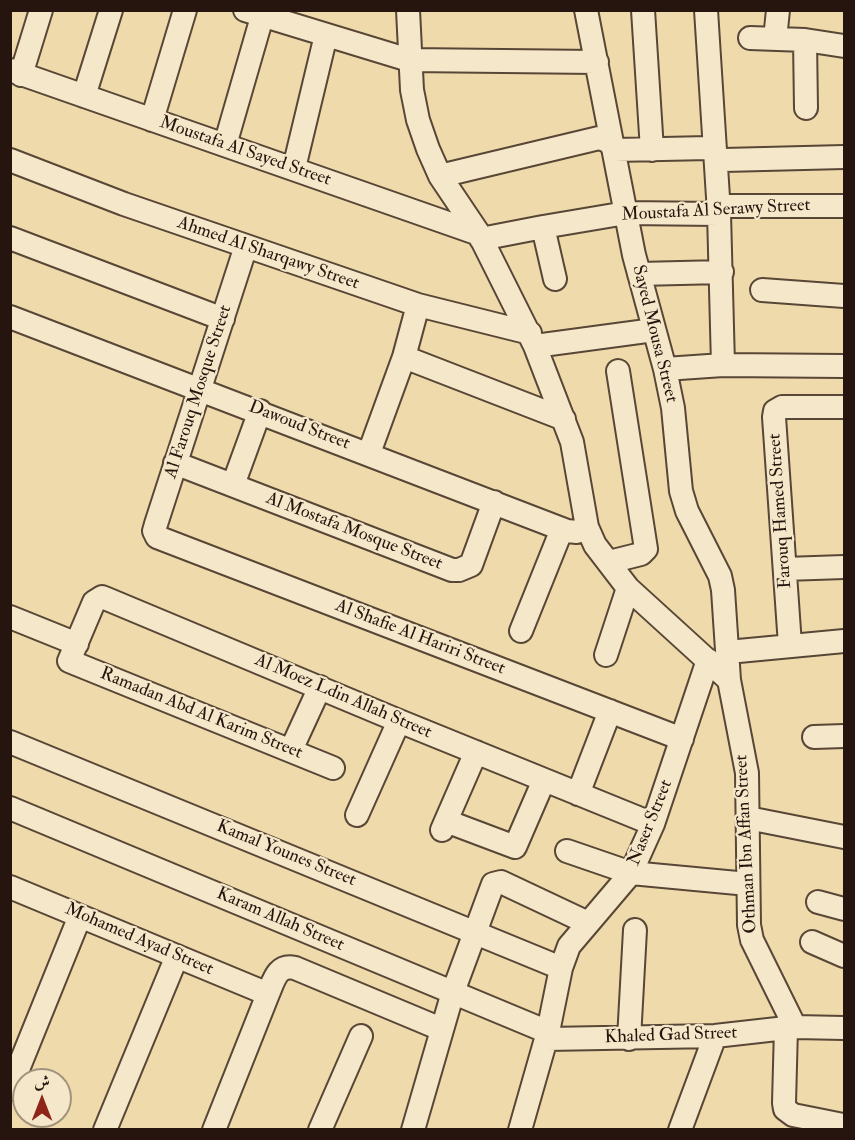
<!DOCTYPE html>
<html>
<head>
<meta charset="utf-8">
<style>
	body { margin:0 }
	#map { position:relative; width:855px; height:1140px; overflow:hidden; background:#efdaac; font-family:"IM FELL Double Pica",Amiri,serif }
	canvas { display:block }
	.frame { position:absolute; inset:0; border:12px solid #26150e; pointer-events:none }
	.north { position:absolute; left:12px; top:1068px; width:60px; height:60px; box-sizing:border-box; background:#f5e7c9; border:2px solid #a2937e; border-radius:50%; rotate:0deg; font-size:16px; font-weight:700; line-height:24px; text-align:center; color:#26150e }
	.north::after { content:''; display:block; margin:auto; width:21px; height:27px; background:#8f2418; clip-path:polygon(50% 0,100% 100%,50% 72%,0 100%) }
</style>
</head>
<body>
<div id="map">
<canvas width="855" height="1140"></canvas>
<div class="frame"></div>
<div class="north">ش</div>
</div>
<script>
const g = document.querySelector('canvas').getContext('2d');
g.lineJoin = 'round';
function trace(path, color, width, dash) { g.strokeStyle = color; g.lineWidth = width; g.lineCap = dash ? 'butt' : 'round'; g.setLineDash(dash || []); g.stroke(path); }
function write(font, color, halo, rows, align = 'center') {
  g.font = font + ' "IM FELL Double Pica",serif'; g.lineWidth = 4.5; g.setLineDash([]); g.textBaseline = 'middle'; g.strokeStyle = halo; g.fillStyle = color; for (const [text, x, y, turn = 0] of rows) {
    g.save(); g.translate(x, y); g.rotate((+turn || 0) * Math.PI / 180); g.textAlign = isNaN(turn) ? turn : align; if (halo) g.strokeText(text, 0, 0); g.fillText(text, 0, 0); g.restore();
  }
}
const street = new Path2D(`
	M245,10l164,50 188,2
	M408,10l4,80 6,30 10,29 12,27 39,58 56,112 37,96 15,85 8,18 33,43 101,92
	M586,10l48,245 31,114 8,39 8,83 6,20 33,65 3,14 6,90 18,93 2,152 3,15 43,87
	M643,10l9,140
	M706,10l13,203 4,152
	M750,38l55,2 39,6
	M775,39l3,-29
	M805,40l1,68
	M10,70l469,164
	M21,75l20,-65
	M84,96l27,-86
	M152,120l33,-110
	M225,145l39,-135
	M10,160l114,44 294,101 112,28
	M294,168l32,-133
	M440,176l159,-38 9,3 7,9 94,-2 10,11 5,1 120,-3
	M543,227l12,52
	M10,238l213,81
	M481,239l62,-12 83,-14 92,1 4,-5 5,-3h117
	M246,246l-90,278 -2,7 3,6 525,202
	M639,274l83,-2
	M762,290l82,6
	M10,317l557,214 10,1 10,-5
	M535,346l119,-16
	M404,357l160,62
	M665,369l58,-4 121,1
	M369,453l35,-96 14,-52
	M175,463l277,107h7l12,-5 23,-63
	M233,485l27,-74
	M609,562l32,-8 5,-5 -28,-178
	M785,569l59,-2
	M10,617l67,27
	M521,631l41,-102
	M790,645l-16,-228 1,-6 7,-4h62
	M728,652l116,-11
	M606,655l22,-67
	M814,737l30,-1
	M10,742l551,226
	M291,750l29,-63
	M333,768l-264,-107 25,-59 8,-5 5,2 292,122 254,103
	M578,794l32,-83
	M10,808l538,224
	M357,815l42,-94
	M748,818l96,19
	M446,821l69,26 29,-67
	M442,830l34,-78
	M567,851l64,22 117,11
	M10,887l258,107
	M818,902l26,7
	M812,942l32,14
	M786,1028l-2,75 1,6 8,6 50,10
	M547,1039l168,-3 80,-9 49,1
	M629,1039l6,-109
	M10,1089l70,-173
	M105,1130l72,-174
	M214,1130l54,-136c6,-14 9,-30 27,-26l146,61
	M320,1130l41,-94
	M413,1130l40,-138 40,-108 8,-2 87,41
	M520,1130l28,-98 13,-64 8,-22 62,-73 22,-49 55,-164
	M680,1130l35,-94`);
const streetNames = [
	["Moustafa Al Sayed Street",245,152,19],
	["Moustafa Al Serawy Street",716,211,-3],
	["Ahmed Al Sharqawy Street",268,254,19],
	["Sayed Mousa Street",654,334,76],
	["Al Farouq Mosque Street",199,392,-72],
	["Dawoud Street",299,426,21],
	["Farouq Hamed Street",781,511,-94],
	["Al Mostafa Mosque Street",354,532,21],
	["Al Shafie Al Hariri Street",420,638,21],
	["Al Moez Ldin Allah Street",343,697,23],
	["Ramadan Abd Al Karim Street",201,714,22],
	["Naser Street",651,823,-68],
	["Othman Ibn Affan Street",747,844,-93],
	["Kamal Younes Street",286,854,22],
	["Karam Allah Street",280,920,23],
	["Mohamed Ayad Street",139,940,23],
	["Khaled Gad Street",671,1036,-2]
];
trace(street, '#584636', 26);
trace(street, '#f5e7c9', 22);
write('18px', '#26150e', '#f5e7c9', streetNames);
</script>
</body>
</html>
